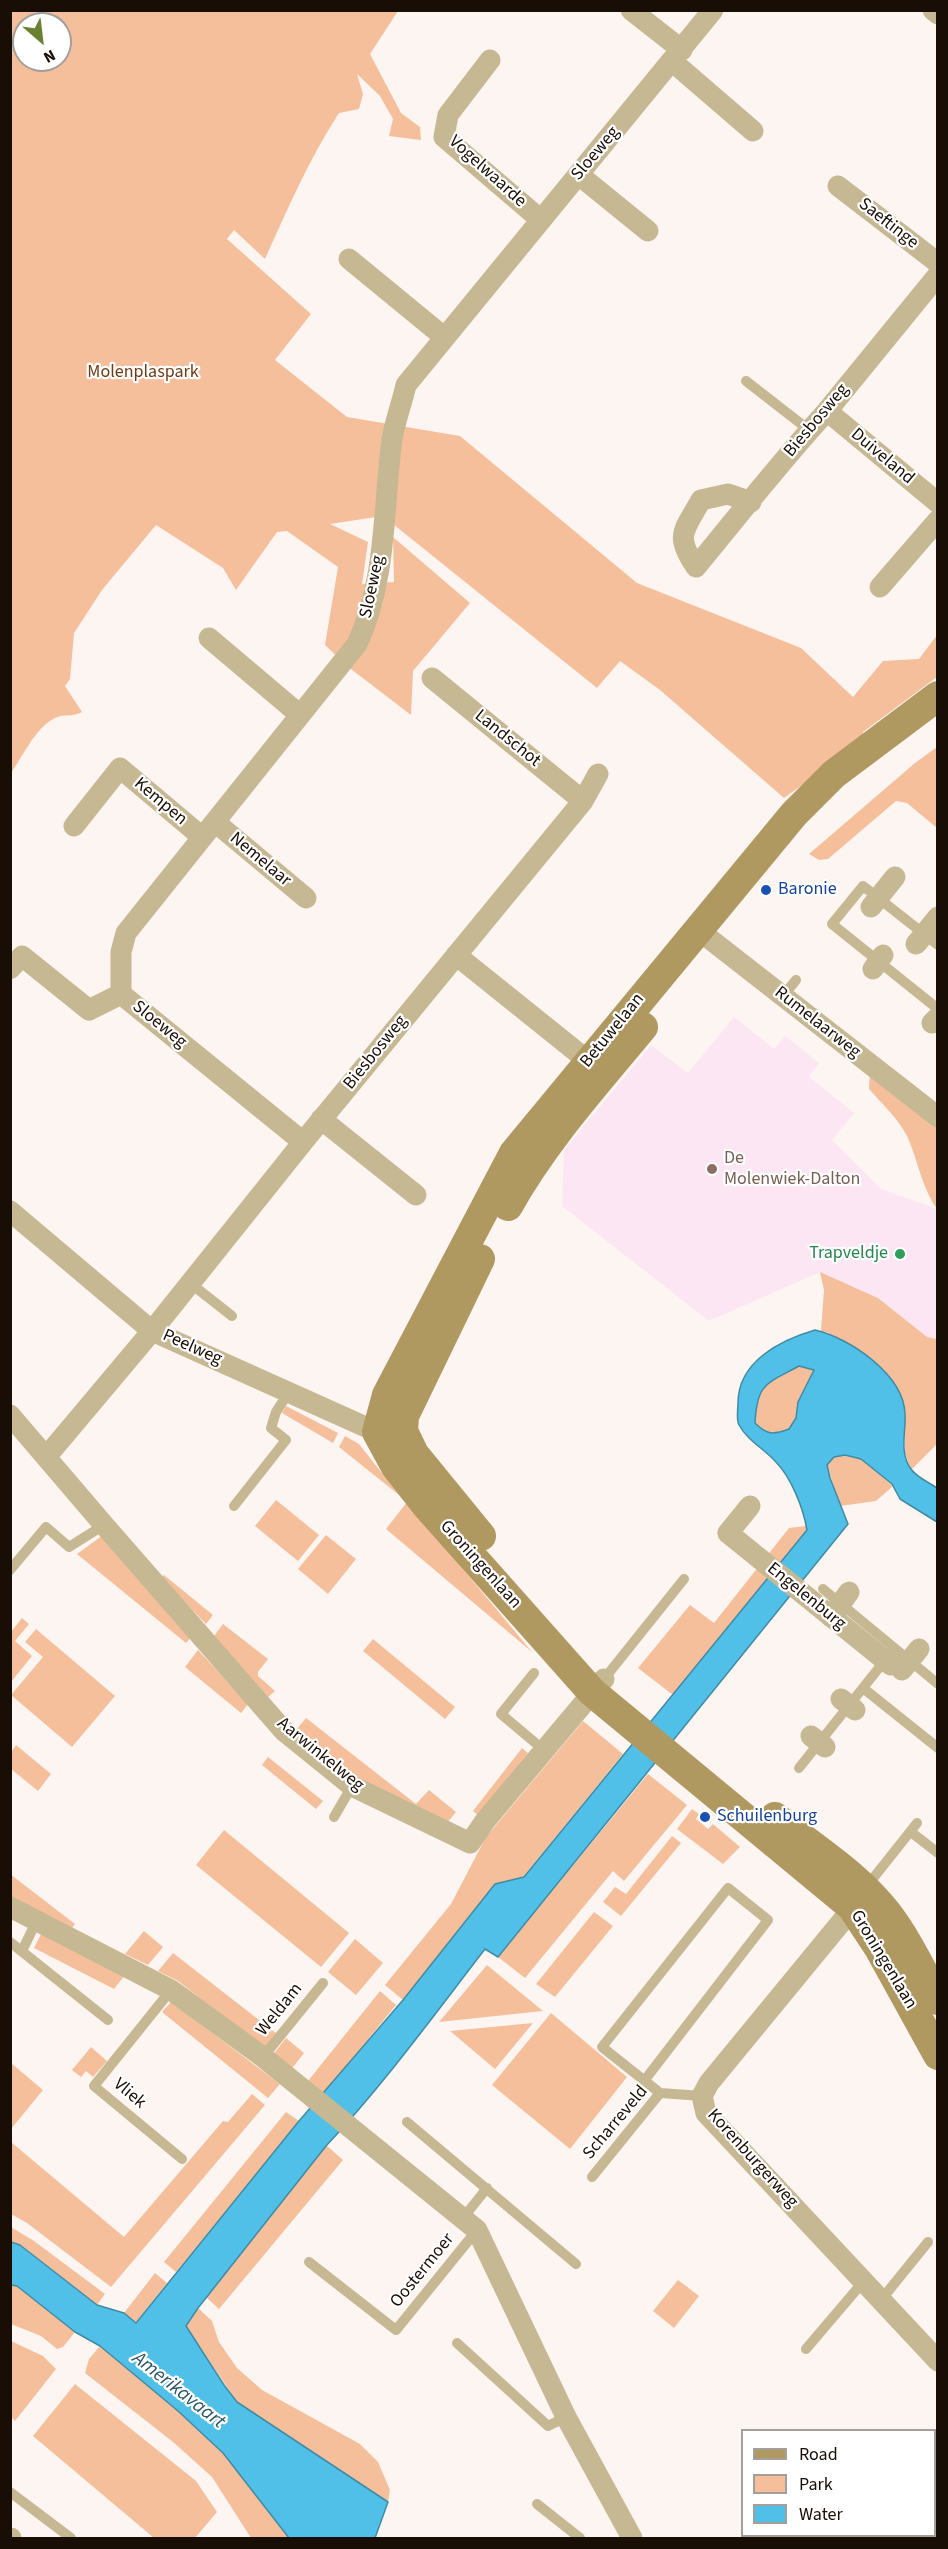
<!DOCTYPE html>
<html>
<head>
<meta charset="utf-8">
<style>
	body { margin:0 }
	#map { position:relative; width:948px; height:2549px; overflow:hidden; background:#fdf5f1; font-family:"Source Sans 3",sans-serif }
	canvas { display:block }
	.frame { position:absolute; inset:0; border:12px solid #190e06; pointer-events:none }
	.legend { position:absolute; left:741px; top:2429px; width:195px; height:108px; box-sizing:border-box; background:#fff; border:2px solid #a39f9b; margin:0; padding:8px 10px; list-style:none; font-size:18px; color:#190e06 }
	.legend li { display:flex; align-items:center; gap:12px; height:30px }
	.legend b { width:30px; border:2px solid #a39f9b }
	.north { position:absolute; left:12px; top:12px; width:60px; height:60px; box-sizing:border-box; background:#fff; border:2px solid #a39f9b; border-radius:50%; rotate:152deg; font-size:16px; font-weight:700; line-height:24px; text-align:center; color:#190e06 }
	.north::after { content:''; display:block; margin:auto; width:21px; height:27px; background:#6b8132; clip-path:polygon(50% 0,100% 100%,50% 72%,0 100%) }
</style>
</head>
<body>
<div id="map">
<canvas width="948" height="2549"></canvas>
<div class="frame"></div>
<ul class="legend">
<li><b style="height:8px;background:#b09861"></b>Road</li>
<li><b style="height:16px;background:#f6bf9b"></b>Park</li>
<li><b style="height:16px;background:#50c0e8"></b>Water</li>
</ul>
<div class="north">N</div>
</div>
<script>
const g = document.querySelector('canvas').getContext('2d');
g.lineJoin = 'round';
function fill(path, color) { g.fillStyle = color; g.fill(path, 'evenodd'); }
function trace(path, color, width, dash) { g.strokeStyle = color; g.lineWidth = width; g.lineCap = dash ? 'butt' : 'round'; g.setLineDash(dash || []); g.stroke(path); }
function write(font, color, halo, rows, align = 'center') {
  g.font = font + ' "Source Sans 3",sans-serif'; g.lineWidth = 4.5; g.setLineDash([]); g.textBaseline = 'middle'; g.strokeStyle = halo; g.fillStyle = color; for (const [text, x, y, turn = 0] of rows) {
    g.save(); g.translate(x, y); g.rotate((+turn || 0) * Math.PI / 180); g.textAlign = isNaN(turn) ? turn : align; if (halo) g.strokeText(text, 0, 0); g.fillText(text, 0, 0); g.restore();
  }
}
const education = new Path2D(`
	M734,1017l40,32 11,-13 34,27 -10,14 45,36 -22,27 49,49 56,20v130l-10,-1 -49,-40 -58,-26 -111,49 -147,-115 2,-56 87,-105 37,28z`);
const green = new Path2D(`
	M11,11h387l-28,43 31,59 19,14 1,13 -32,-4 4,-17 -13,-23 -23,-22 6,20 -4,15 -20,4c-30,46 -52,97 -74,146l-31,-29 -7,9 84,75 -36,46 72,57 113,19 177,147 164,65 52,49 30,-36 36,-2 18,-24v42l-74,55 2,8 -3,2 -78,56 -124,-108 -40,-29 -23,27 -214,-172 -53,8 38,18 -6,42 32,-2 -1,-45 77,66 -57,68 -2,44 -64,-49 -22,-21 13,-78 -51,-36 -10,1 -41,58 -13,-22 -67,-43 -54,65 -28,43 -4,46 -5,7 17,26c-11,6 -17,1 -27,6 -19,9 -32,38 -44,55zM24,24h36v36h-36z
	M937,747v81l-30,-25 -11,-2 -68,58 -9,1 -10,-6 106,-91z
	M870,1070l67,55v84c-16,-23 -19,-49 -30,-73 -9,-18 -25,-32 -38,-47z
	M820,1272l58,26 49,39 10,2v105l-26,26 -6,-17v-38l-76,-82 -8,-2 3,-41z
	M799,1366l15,4 -16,32 -2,16 -7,11c-16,6 -22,6 -34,-6 3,-40 11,-39 44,-57z
	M286,1406l52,27 -5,10 -51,-30z
	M345,1436l14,8 40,51 -60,-48z
	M845,1455l16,4 32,27 -17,15 -36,5 -13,-41 8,-8z
	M276,1500l43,35 -21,26 -43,-35z
	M407,1502l125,150 -146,-123z
	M806,1526l1,4 -134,165 -35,-27 52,-63 24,18 75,-95z
	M103,1535l88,102 -5,6 -109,-89z
	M326,1535l30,24 -28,35 -30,-25z
	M164,1575l49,40 -7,9 -45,-46z
	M22,1618l7,6 -14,17 17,15 -21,26v-50z
	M223,1624l45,35 -10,13v4l17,15 -7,6 -54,-61z
	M36,1629l79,67 -43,51 -61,-52 32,-38 -18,-15z
	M373,1639l82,68 -10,12 -82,-68z
	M198,1650l50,54 -7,9 -56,-46z
	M306,1718l110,86 13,-14 27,22 -9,11 -87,-44 -64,-49z
	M583,1721l40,33 -100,123 -28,8 -92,115 -18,-15 66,-81 35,-67z
	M16,1745l35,29 -13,17 -27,-22v-17z
	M522,1748l6,5 -49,63 -6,-5z
	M268,1757l55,44 -7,8 -54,-44z
	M648,1774l39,31 -63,76 -11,-10 -88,107 -27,-21z
	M692,1809l7,5 -3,5 12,10 5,-5 27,23 -17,17 -46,-35z
	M224,1830l125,103 -28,34 -125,-102z
	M672,1836l9,7 -60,73 -18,-14 12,-15 11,7z
	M10,1874l65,50 -3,4 -61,-31z
	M594,1912l19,14 -58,71 -19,-13z
	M144,1931l19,16 -15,18 -23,-11z
	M41,1934l84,41 -11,14 -80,-41z
	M355,1939l28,24 -27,32 -28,-23z
	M173,1953l104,81 -12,15 -87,-68 -20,-10z
	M487,1965l56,46 -104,11z
	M380,1991l16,14 -76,93 -16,-12z
	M171,2002l109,82 -12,14 -106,-86z
	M551,2013l76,64 -57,72 -78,-64z
	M533,2023l-38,46 -45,-38z
	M286,2038l18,15 -14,18 -18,-15z
	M91,2047l16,14 -14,16 -7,-6 -5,6 -9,-7z
	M11,2063l32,27 -32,39z
	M252,2094l13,11 -154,182 -84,-64 -16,-9v-72l113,95 99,-116 5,1z
	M286,2112l13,9 -123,151 -12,-10z
	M326,2145l17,15 -124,149 -13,-12z
	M11,2227l23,14 71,53 -8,11 -76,-60 -10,-3z
	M155,2273l12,10 -32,40 -11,-10z
	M678,2280l21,16 -25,32 -21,-17z
	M11,2285l6,1 58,46 -12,15 -6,2 -16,-13 -30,-12z
	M198,2308l14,13 7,21 18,26 25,22 98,54 18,18 12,28 -2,12 -151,-100 -51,-76z
	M11,2341l32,15 13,13 -41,52 -4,-4z
	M100,2346l78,65 45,42 66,85h-38l-39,-61 -39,-35 -88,-69 4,-14z
	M75,2384l121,97 21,31 -22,26h-41l-121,-102z`);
const water = new Path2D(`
	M815,1330c35,8 89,45 90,84 1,18 -6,39 6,55 5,8 19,14 26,19v34l-37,-23 -8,-15 -31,-25 -16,-4 -11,2 -7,8 3,13 18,46 -350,433 -13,-8c-51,66 -101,135 -159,197l-128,162 -12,18 38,59 13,17 151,100 -13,36h-86l-66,-85 -45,-42 -78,-65 -25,-14 -58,-46 -6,-1v-43l9,3 77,60 27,8 12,10 163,-202 104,-121 92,-116 29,-7 283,-347c-4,-23 -16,-53 -32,-69 -12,-13 -27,-20 -36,-36 -3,-6 -1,-16 -1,-22 0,-42 43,-63 77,-73zM799,1366l15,4 -16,32 -2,16 -7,11c-16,6 -22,6 -34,-6 2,-40 11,-39 44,-57z`);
const lane = new Path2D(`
	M746,381l63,49
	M938,945l-75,-59 -31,38 106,85
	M783,996l13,-16
	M190,1283l42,33
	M234,1506l52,-66 -15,-12 5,-16 13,-20
	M10,1570l36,-43 23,20 35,-22
	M823,1589l115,95
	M534,1673l-33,41 44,37
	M604,1679l80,-100
	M863,1688l75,60
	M799,1768l95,-119
	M334,1817l18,-31
	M911,1832l27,21
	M867,1886l50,-63
	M10,1942l98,78
	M22,1951l14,-29
	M171,1990l-77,96 88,73
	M263,2057l60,-74
	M644,2081l124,-161 -40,-32 -126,159 58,46
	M407,2122l169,142
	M592,2177l68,-84 42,3
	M463,2218l24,-30
	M309,2262l87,68 81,-100
	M881,2300l47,-58
	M457,2343l91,83 18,-9
	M806,2349l57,-67
	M10,2492l61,46
	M537,2504l43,34`);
const street = new Path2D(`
	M631,10l51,40
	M933,10l5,4
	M490,60l-42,55 -4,22 97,83
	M673,62l80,69
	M579,175l69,56
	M838,186l100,77
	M349,259l95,78
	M827,411l111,92
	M751,502l-23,-8 -27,6c-17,31 -27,35 -5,67 43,-52 85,-106 131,-156l111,-136
	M880,587l58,-67
	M209,638l91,77
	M432,678l151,123
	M215,822l91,76
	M74,826l46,-58 82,69
	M697,929l241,188
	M456,955l142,114
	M10,969l12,-13 67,54 32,-16
	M932,1023l6,-6
	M321,1119l95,76
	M303,1142l-182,-148v-42l5,-19 231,-289c30,-64 26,-136 35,-205 3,-18 10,-36 14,-54l307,-375
	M10,1211l142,120 225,101 14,-1
	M10,1415l94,110 180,206 68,55 118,57 15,-22 119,-142
	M47,1456l105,-125 151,-189 280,-341 15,-27
	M728,1533l22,-27
	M859,1896l-16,24 -134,163 -7,13 4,17 232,248
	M10,1907l161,83 92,67 214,173 89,187 66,121
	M10,2538h1`);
const secondary = new Path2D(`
	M938,696l-104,78 -40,40 -280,339 -127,242 -10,37 19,35 30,38 166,187 260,215 27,41 59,107
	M508,1206c36,-65 88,-122 135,-179
	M480,1259l-76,157 -1,15 11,23 67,82
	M775,1817c37,30 82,57 112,96 20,26 35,58 51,87`);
const streetBridge = new Path2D(`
	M871,907l24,-30
	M916,944l22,-27
	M873,969l10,-14
	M728,1533l163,132
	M831,1617l18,-25
	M902,1670l17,-21
	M841,1699l14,11
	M811,1736l14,11`);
const markers = [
	[766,890,6,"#1a4fb4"],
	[712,1169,6,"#8d6e63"],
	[900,1254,6,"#2e9e5b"],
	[705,1817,6,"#1a4fb4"]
];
const streetNames = [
	["Sloeweg",596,154,-50],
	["Vogelwaarde",487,172,42],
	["Saeftinge",888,224,38],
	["Biesbosweg",817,421,-50],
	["Duiveland",882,457,40],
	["Sloeweg",373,587,-78],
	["Landschot",507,739,39],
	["Kempen",160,802,40],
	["Nemelaar",260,860,40],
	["Rumelaarweg",817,1023,38],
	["Sloeweg",159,1025,39],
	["Betuwelaan",613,1031,-51],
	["Biesbosweg",376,1053,-51],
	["Peelweg",192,1348,24],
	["Groningenlaan",480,1565,48],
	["Engelenburg",806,1597,39],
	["Aarwinkelweg",320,1755,39],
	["Groningenlaan",883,1960,59],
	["Weldam",280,2010,-51],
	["Vliek",129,2094,40],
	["Scharreveld",616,2123,-50],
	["Korenburgerweg",752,2159,48],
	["Oostermoer",423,2271,-51]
];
const parkNames = [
	["Molenplaspark",143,373]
];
const transitNames = [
	["Baronie",778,890],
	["Schuilenburg",717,1817]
];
const educationNames = [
	["De",724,1159],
	["Molenwiek-Dalton",724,1180]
];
const leisureNames = [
	["Trapveldje",888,1254]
];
const waterNames = [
	["Amerikavaart",178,2391,38]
];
fill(education, '#fce6f3');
fill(green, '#f6bf9b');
fill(water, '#50c0e8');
trace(water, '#408ba4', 1.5);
trace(lane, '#c7b894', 10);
trace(street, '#c7b894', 21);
trace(secondary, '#b09861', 30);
trace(streetBridge, '#c7b894', 21);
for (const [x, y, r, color] of markers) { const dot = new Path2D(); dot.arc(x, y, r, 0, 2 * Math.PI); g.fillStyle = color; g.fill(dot); trace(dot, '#fff', 2); }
write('18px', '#190e06', '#fff', streetNames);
write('18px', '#6f3d15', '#fff', parkNames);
write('18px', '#164399', '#fff', transitNames, 'left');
write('18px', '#785e54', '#fff', educationNames, 'left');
write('18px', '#27864d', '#fff', leisureNames, 'right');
write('italic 20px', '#285667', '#fff', waterNames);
</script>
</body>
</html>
